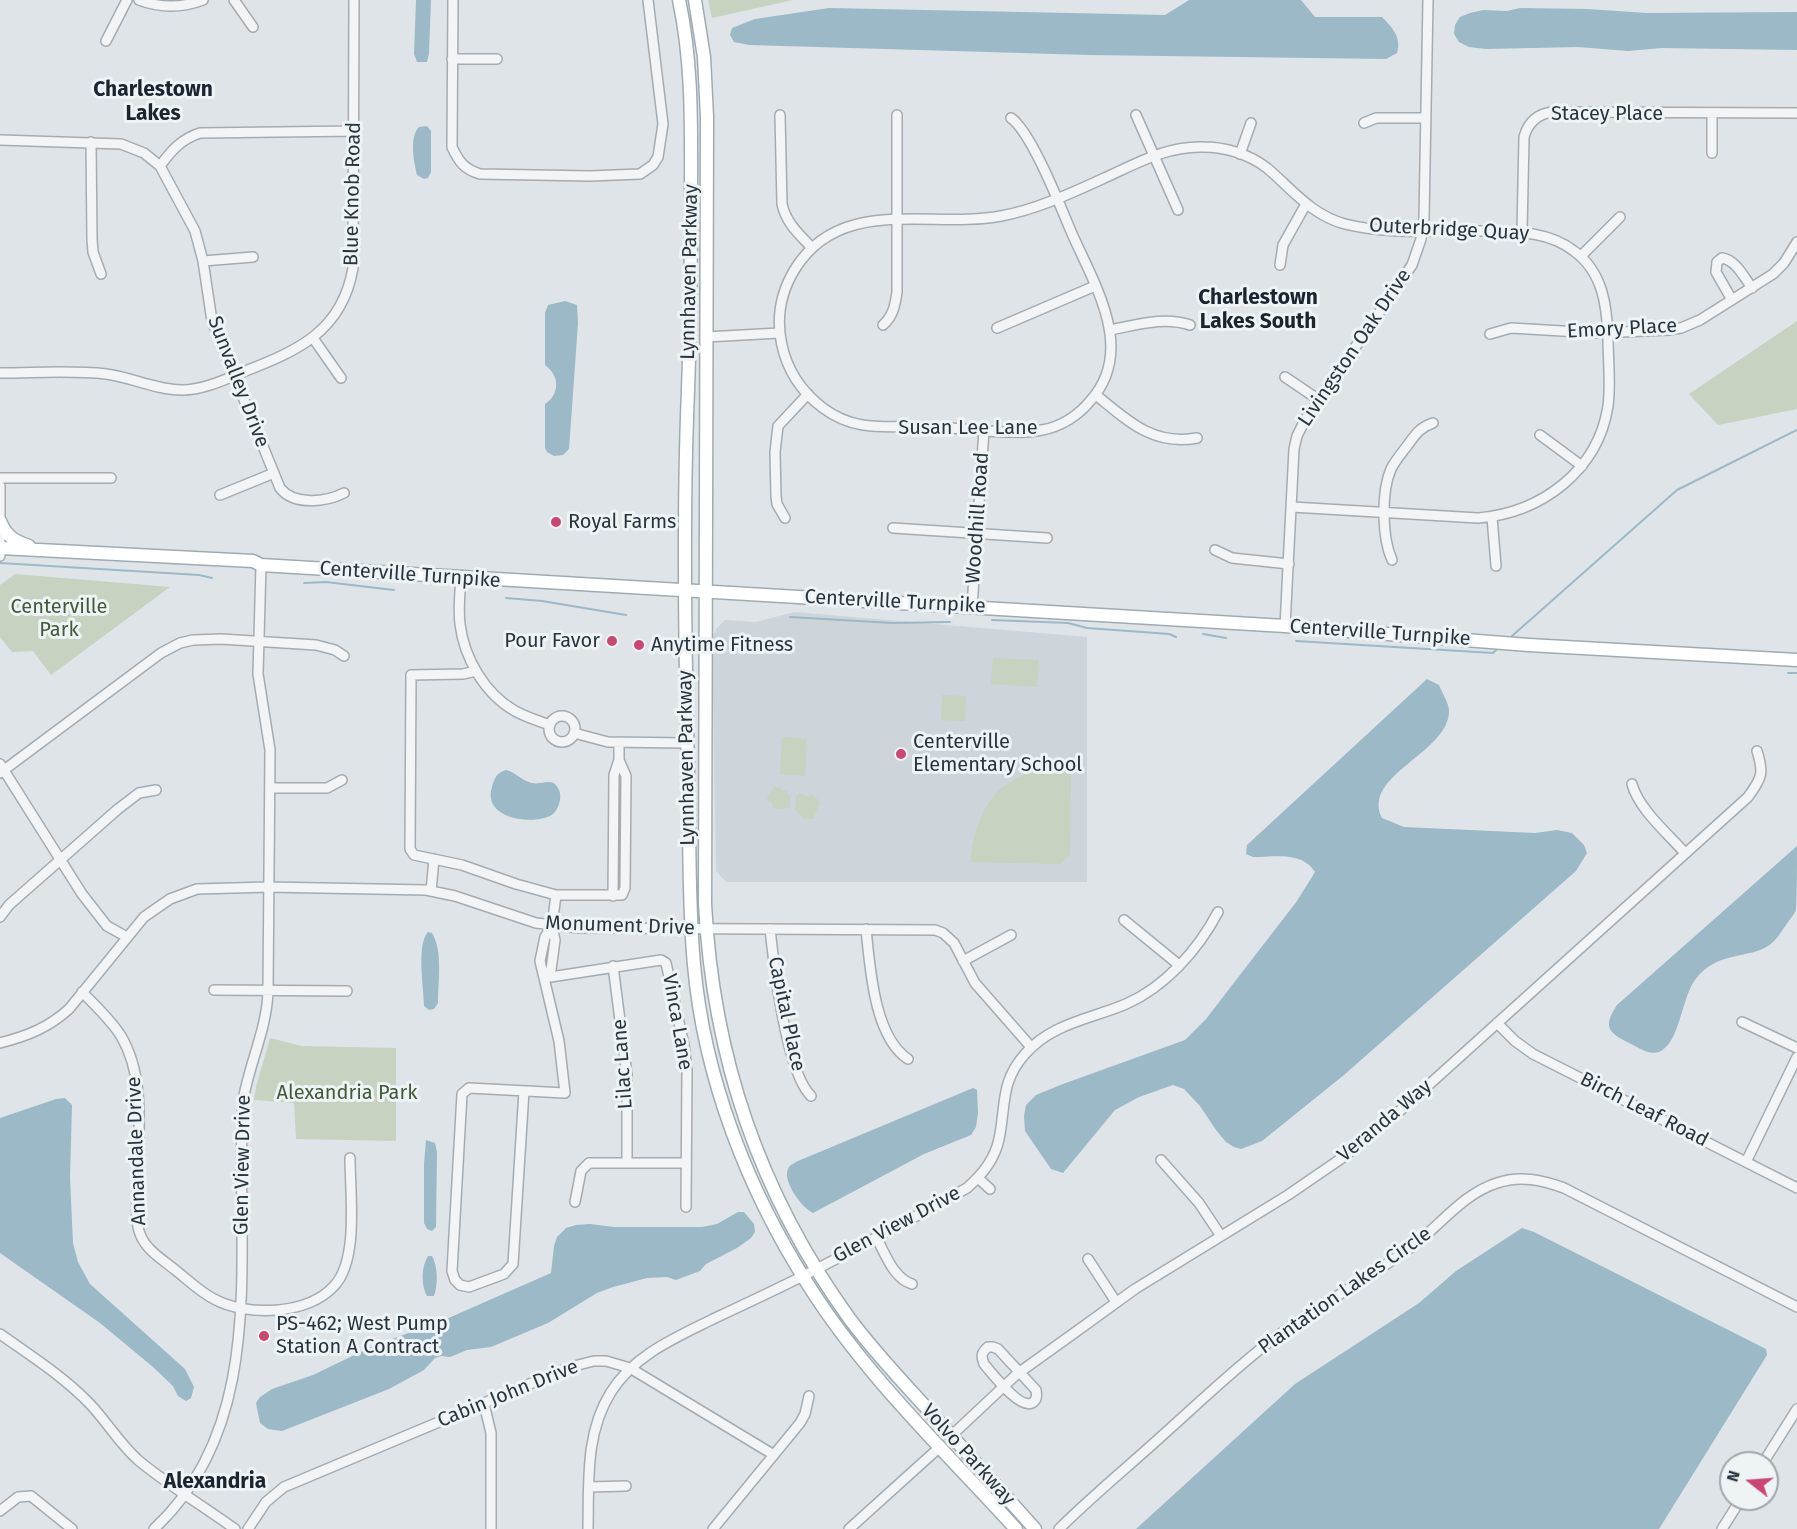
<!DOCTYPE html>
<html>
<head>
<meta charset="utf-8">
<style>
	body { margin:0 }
	#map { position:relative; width:1797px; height:1529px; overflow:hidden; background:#dfe4e8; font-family:"Fira Sans",sans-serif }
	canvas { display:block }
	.north { position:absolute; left:1719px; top:1451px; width:60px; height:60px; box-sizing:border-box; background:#eef3f6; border:2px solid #9fa7ad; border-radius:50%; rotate:287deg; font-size:16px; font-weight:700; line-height:24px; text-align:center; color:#28353f }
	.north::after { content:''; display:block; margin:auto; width:21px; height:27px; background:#cb4673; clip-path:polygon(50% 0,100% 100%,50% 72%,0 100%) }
</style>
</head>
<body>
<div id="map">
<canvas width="1797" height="1529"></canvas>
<div class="north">N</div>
</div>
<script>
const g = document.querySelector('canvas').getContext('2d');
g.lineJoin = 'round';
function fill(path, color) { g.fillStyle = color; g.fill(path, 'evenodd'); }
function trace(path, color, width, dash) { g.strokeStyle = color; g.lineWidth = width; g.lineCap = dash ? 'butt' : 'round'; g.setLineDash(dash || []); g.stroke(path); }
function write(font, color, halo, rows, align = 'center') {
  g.font = font + ' "Fira Sans",sans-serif'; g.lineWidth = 6; g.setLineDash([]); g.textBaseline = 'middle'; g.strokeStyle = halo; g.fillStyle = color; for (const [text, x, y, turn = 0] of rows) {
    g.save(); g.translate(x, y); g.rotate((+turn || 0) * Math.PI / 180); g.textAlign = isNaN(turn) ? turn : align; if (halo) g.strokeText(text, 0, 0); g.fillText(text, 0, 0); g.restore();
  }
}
const built = new Path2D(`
	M794,612l293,25v245h-361l-10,-11 -4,-234 4,-8 9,-9 31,2z`);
const green = new Path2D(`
	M708,0h85l-81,18z
	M1797,321v88l-79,16 -29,-31z
	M15,574l155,13 -119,88 -18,-24 -21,1 -12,-15v-52z
	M993,658l46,2 -2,27 -46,-3z
	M942,695l24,1 -1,25 -24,-1z
	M782,737l25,2 -2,37 -25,-2z
	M1071,767l-1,87 -9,10 -91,-2c6,-47 21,-82 73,-93 9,-2 19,-2 28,-2z
	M774,787h6l1,3 5,1 4,5v11l-7,2 -10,-1 -1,-5 -4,-2 -1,-3z
	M800,793l8,4 4,-3 8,8 -7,17h-9l-9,-10 1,-13z
	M270,1038l32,8 94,2v93l-100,-2 -2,-36 -40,-3 2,-13z`);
const water = new Path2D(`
	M416,0h15l-2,53 -2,9h-10l-3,-8z
	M1189,0h112l14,17h67c10,10 20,21 15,36l-11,6 -297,-4 -340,-10 -15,-3 -4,-7 2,-7 23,-9 74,-11 336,7z
	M1520,8l67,1 60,4 150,-1v38l-135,-2 -34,3 -50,-4 -92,2 -17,-2 -10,-5 -5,-8 1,-9 5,-8 10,-4 13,-3 24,1z
	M427,126l4,5v41l-3,6 -4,1 -7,-4c-3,-13 -8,-38 2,-48z
	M565,301l12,4 1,18 -9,126 -6,6 -9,1 -7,-4 -2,-4v-44c15,-10 15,-28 0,-39v-52l3,-8z
	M1427,679l12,6c3,8 10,18 10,26 0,42 -88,64 -67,107l22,9 131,6 22,-3 15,3 12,12 3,8 -11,18 -232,204 -82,66 -21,8 -7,-2 -8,-5 -10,-12 -16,-24 -16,-17 -11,-4 -34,12 -24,13 -52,63 -12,-4 -26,-38 -1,-15 2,-11 10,-10 27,-11 122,-44 21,-21 91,-118 18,-29c-13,-21 -41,-15 -62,-15l-7,-3 1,-9z
	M506,770c9,2 14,9 23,12 8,4 17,-2 25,1 5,5 7,10 6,17 -1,5 -3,10 -6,13 -12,13 -73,9 -62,-26 2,-8 5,-15 14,-17z
	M1797,846c0,13 0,54 -1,64 -2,5 -7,10 -10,15 -4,5 -7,11 -11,15 -20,22 -56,7 -80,40 -14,19 -15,63 -36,72 -10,3 -18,-3 -26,-7 -21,-11 -33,-15 -16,-40z
	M428,932l4,1c11,18 6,48 6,70l-4,6 -5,1 -5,-4c0,-17 -8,-61 4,-74z
	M973,1088l4,2 1,23 -2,14 -5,8 -47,19 -111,59c-11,-5 -33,-34 -24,-46 2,-3 6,-4 9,-6z
	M65,1098l7,7 -2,73 3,65 5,19 12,22 95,85 9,18 -3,11 -5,3 -8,-5 -5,-10 -20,-19 -53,-44 -100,-70v-135l56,-19z
	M426,1140l9,3 2,9 -1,75 -4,4 -5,-2 -3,-6v-59z
	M738,1212h6l10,12 1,8 -4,6 -14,10 -31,16 -6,7 -24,9 -9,-3 -20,1 -34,9 -16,6 -49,30 -57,24 -24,3 -17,7 -9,-1 -6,2 -11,12 -35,19 -107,42 -14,-2 -8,-6 -4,-20 4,-6 12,-8 41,-14 60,-29 71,-26 107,-47 3,-27 3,-9 9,-9 10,-3 14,-1 24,3h88l15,-3z
	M1522,1228l12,4 232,117 1,6 -108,174h-523l159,-145 124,-81 37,-32z
	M428,1256h4c6,10 6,30 2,40h-7c-6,-11 -6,-29 1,-40z`);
const stream = new Path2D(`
	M0,563l199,12 13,3
	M304,583l22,-1 68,8
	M506,598l36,3 84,14
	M790,617l102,6 58,-1
	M992,620l76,3 19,5 82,6 7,3
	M1203,634l23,4
	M1512,636l165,-146 120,-60
	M1296,641l197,12 4,-4
	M1788,673h9`);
const minor = new Path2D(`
	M139,0c21,8 43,8 64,0
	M234,0l19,27
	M453,0l-1,147c7,15 12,22 28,27l110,2 50,-2 13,-9 5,-8 5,-33 -15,-124
	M106,41l21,-41
	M452,59h45
	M1712,114v39
	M780,115l2,89c4,19 17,30 30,44
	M1136,115l42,95
	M1011,118c20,14 48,85 59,111 22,52 67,119 21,171 -12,15 -30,27 -49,30 -29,6 -77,-2 -107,-3 -42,-3 -76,8 -112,-19 -44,-33 -57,-92 -28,-139 46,-74 136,-40 206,-53 38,-7 75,-25 110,-41 30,-14 58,-29 92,-28 22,0 46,7 64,21 25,21 44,47 78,56 44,11 91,6 136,7 32,1 66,-1 93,20 29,21 33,55 34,87 0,22 3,46 0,68 -10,65 -67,107 -130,112l-186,-11
	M1364,123l12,-5h50
	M0,140l121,4 23,9 16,13 35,65 8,30 9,60 68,167c14,18 46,14 64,5
	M91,142l1,97 1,13 8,22
	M1240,154l11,-31
	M160,166c11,-15 21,-27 40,-33l155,-2
	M1522,232l2,-95c4,-14 13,-23 28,-25l245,1
	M1581,256l39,-39
	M203,261l50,-4
	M1280,265l3,-20 23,-41
	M1732,300l-16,-28 1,-10 5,-4c14,2 22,19 30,30
	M883,325c10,-9 12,-19 14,-33v-177
	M997,328l98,-42
	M1110,330c27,-5 54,-14 80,-5
	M1490,334l21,-6 85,5 73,-3 12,-2 19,-8 73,-46 11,-11 13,-21
	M706,337l73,-4
	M313,338l28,40
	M0,373c35,0 71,-3 106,1 25,3 50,16 76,16 21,0 42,-10 61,-18 54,-21 99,-40 110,-104l1,-268
	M1285,377l34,23
	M1096,395c32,26 57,51 101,43
	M1540,435l42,31
	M0,478h111
	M0,486v70
	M220,495l54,-22
	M1492,517l4,49
	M785,518l-8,-14 -1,-8 -1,-44 3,-26 30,-32
	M893,528l154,10
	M1215,550l17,8 57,6
	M1392,560c-10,-22 -11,-68 -1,-91 4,-8 10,-15 16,-23 8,-11 13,-19 26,-23
	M461,578c-1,15 -3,31 -1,46 4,34 25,70 55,87 11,6 23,10 35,14
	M972,607l12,-177
	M1285,626l9,-177 3,-13 8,-16 107,-155 9,-26 3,-21 4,-218
	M476,671l-13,3 -52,1 -1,174 4,6 48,10 54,19 40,11h66l3,-7 1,-112 -7,-16
	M549 729a13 13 0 1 1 26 0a13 13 0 1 1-26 0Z
	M574,733l34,9 79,1
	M0,764l82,130 25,32 20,11
	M0,773l161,-120 19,-10 13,-3 28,-1 95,6 19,5 9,6
	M1632,784c6,24 36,50 52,68
	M270,788h57l15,-8
	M431,891l3,-32
	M613,896l1,-121 5,-15v-18
	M0,917l9,-12 109,-96 21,-16 17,-3
	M1124,920l55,45
	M770,929c4,37 16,142 41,167
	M866,929c4,38 8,108 42,130
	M963,961l48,-26
	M613,966l14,109v88
	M544,978l117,-18 5,3 18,82 3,26 -1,136
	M544,978l7,-8 4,-30 -3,-14 4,-31
	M214,990l133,1
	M82,992c14,14 29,28 39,44 25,42 17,97 17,143 0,17 -4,39 2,55 6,16 22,25 34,35 13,10 26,23 40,30 33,18 94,16 120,-13 25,-26 16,-93 16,-128
	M1742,1022l55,26
	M1497,1023l18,18 18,13 264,134
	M0,1043c27,-7 48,-15 69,-34l75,-92 26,-18 27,-10 72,-2 157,3 29,6 81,27 43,5 356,2 8,3 11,10 21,40 56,64
	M524,1091l-11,173 -9,10 -35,13 -9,-2 -5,-5 -3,-9 10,-177 7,-6 96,5 -6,-52 -19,-80 5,-24 7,-11
	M1161,1160l38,43 22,33
	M1746,1162l51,-105
	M978,1178l12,11
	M575,1202l6,-31 8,-8h97
	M876,1237c9,16 17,41 36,47
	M1088,1259l28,43
	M0,1334c31,22 63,42 90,70 17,18 29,39 48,56 30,25 65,46 97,69
	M988,1347h5l5,2 38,41c1,6 1,10 -4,13 -13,6 -40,-30 -48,-39 -3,-8 -3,-11 4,-17z
	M484,1404l7,29v96
	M951,1436l66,-62 60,-43 58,-42 153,-94 54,-37 60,-49 346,-312c14,-19 16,-24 9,-46
	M1763,1463l34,-54
	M589,1487l37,-1
	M0,1511l18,-14 13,-1 41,33
	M154,1529c118,-110 80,-285 89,-428 6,-37 24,-72 25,-110l2,-241 -12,-76 3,-109
	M248,1529l18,-27 18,-15 286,-120 24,-6h12l24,7 144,87
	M588,1529c1,-47 -3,-96 23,-137 23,-37 64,-54 102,-73 30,-14 60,-28 90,-43 55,-28 110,-58 164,-88 15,-13 28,-29 32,-49 7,-33 1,-57 26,-85 27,-31 66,-35 101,-50 39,-17 72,-54 92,-92
	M713,1529l87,-106 5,-9 4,-18
	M849,1529l92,-83
	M1059,1529c33,-33 70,-63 105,-95 37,-33 73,-68 113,-98 43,-31 90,-57 133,-88 29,-21 52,-54 87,-65 23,-8 45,-3 67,5l233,119
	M1722,1529l19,-30`);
const major = new Path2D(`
	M679,0c14,65 12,130 12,196 0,73 -1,147 -4,221 -4,117 -2,234 1,352 2,65 0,131 6,196 10,113 54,226 115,321 56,89 136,165 207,243
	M695,0l9,57 3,60 -2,787c8,153 54,289 144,414 25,34 55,65 83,96 35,39 69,77 103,115
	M0,521c6,15 14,20 29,25
	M0,548l253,13 8,4 1024,61 244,19 268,15`);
const markers = [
	[556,522,6,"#cb4673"],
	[612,641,6,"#cb4673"],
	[639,645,6,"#cb4673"],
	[901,754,6,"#cb4673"],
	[264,1336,6,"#cb4673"]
];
const streetNames = [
	["Stacey Place",1607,114],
	["Blue Knob Road",353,194,-89],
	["Outerbridge Quay",1449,230,3],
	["Lynnhaven Parkway",690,272,-89],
	["Emory Place",1622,329,-3],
	["Livingston Oak Drive",1355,348,-56],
	["Sunvalley Drive",238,382,69],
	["Susan Lee Lane",968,428],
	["Woodhill Road",978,518,-86],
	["Centerville Turnpike",410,575,4],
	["Centerville Turnpike",895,602,3],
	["Centerville Turnpike",1380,633,4],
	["Lynnhaven Parkway",687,758,-91],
	["Monument Drive",620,926,2],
	["Capital Place",786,1014,78],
	["Vinca Lane",677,1022,80],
	["Lilac Lane",623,1064,-94],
	["Birch Leaf Road",1644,1110,27],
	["Veranda Way",1385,1121,-40],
	["Annandale Drive",137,1151,-92],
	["Glen View Drive",243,1165,-89],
	["Glen View Drive",897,1225,-28],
	["Plantation Lakes Circle",1345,1291,-35],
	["Cabin John Drive",508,1394,-22],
	["Volvo Parkway",968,1455,48]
];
const poiNames = [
	["Royal Farms",568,522],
	["Pour Favor",600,641,"right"],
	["Anytime Fitness",651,645],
	["Centerville",913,742],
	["Elementary School",913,765],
	["PS-462; West Pump",276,1324],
	["Station A Contract",276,1347]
];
const parkNames = [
	["Centerville",59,607],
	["Park",59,630],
	["Alexandria Park",347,1093]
];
const neighbourhoodNames = [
	["Charlestown",153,90],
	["Lakes",153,114],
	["Charlestown",1258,298],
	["Lakes South",1258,322],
	["Alexandria",215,1482]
];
fill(built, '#cdd4da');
fill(green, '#c8d2c0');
fill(water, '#9bb9c7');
trace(stream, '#9bb9c7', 2);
trace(minor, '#a4acb2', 12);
trace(major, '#9fabb3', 15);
trace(minor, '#f2f4f6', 9);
trace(major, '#fff', 12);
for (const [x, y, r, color] of markers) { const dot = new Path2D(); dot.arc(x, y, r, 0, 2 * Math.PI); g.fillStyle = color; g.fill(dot); trace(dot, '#eef3f6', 2); }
write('20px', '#28353f', '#eef3f6', streetNames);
write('20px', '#28353f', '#eef3f6', poiNames, 'left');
write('20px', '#435a36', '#eef3f6', parkNames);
write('bold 21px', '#1b252f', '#eef3f6', neighbourhoodNames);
</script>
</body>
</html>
